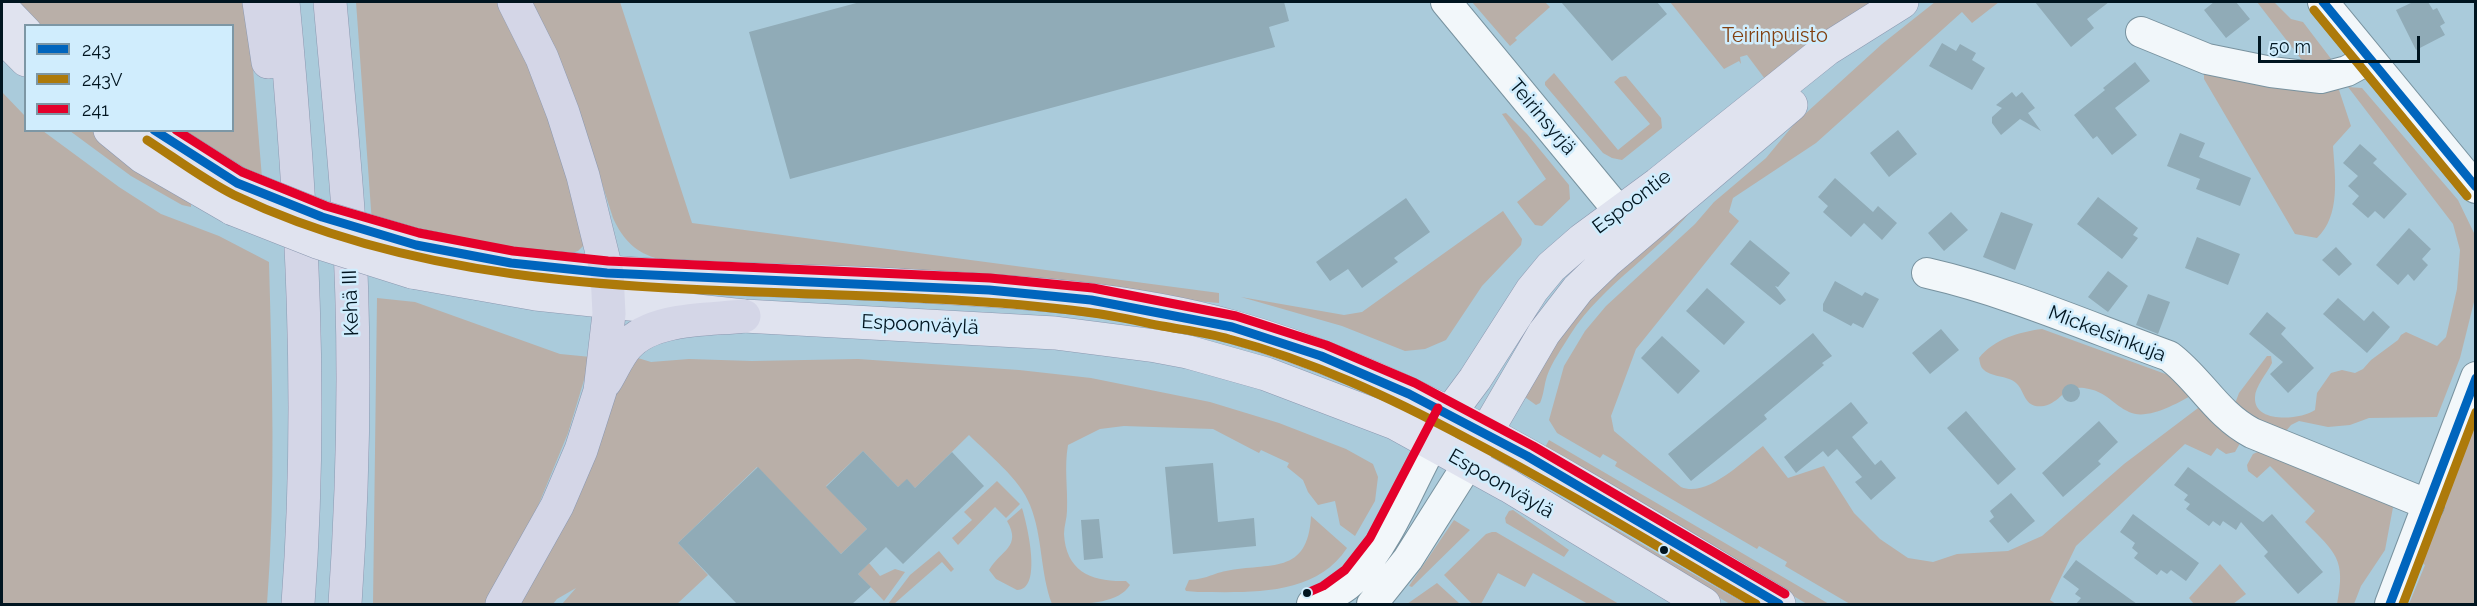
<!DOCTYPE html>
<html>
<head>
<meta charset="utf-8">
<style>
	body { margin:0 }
	#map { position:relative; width:2477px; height:606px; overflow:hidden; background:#aacbdb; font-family:Raleway,sans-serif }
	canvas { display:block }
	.frame { position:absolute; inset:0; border:3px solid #001520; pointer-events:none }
	.legend { position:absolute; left:24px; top:24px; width:210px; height:108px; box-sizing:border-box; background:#d0edfd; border:2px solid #7d97a5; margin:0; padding:8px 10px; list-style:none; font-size:18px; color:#001520 }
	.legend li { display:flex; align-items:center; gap:12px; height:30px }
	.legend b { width:30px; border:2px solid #7d97a5 }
	.scale { position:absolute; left:2258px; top:36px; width:162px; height:27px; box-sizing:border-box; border:3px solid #001520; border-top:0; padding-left:8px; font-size:18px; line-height:21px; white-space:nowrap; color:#001520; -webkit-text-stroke:4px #d0edfd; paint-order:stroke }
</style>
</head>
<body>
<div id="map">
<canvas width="2477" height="606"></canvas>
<div class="frame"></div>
<ul class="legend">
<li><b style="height:8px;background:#0065bd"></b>243</li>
<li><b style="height:8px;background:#ad7a0a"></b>243V</li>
<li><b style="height:8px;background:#e4002b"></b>241</li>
</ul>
<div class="scale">50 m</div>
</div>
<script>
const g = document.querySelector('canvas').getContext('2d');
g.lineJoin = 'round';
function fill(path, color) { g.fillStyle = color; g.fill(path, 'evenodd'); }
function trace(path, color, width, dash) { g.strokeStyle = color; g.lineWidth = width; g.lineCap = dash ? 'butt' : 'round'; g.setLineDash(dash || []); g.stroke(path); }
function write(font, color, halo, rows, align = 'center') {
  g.font = font + ' Raleway,sans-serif'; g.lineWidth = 5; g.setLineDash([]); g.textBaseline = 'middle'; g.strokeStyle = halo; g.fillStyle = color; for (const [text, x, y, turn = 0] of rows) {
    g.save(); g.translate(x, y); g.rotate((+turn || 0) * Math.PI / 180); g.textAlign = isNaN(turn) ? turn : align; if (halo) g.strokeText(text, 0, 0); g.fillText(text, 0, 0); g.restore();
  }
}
const green = new Path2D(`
	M9,2h235l7,42 11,134 -89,-47 59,-1v-104l-197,-1z
	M356,2h144l54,124 30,119 -6,6 -8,3 -79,-8 -119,-23z
	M531,2h89l72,221 527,70v10l-396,-34 -164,-10c-23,-6 -36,-19 -46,-41l-39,-122z
	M1472,2h73l5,5 -35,31 2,2 -7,6z
	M1670,2h211l-113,81 -21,-28 -7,2 1,7 -2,-3 -15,8z
	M1935,2h64l-27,21 -10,-11 -146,131 -83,55 -4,14 10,9 -103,128 -25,67 3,15 67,56c26,11 62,-26 82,-41l25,32 36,-12 30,47 26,26 28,19 25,4 24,-8 51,-3 34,-15 82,-72 82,-62 37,36 -8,14 -9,2 -9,-6 -6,8 -26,-12 -109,102 -26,54 6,4h-206l-65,-38 2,-4 -28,-16 -2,3 -142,-83 2,-4 -14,-8 -3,4 -43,-25 -8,-13 15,-54 21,-35 21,-25 89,-82 19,-22 52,-44 29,-35 87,-79z
	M2257,2h17l17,17 12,3 32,42 -27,4z
	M2204,65l133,19 14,42 -18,20c2,31 8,69 -16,92l-22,-4 -91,-155z
	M1554,73l64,77 32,-26 -36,-42 6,-5 6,-1 35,42 1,10 -40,32 -10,-2 -9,-5 -58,-68v-3z
	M2348,87l14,1 96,112 16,33 1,65 -15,60 -23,59 -68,1 -19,7 -22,2 -29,-6 -8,4 -9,11 -48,-30 5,-13 28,-37h4l1,7c-5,10 -17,24 -17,34 -2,27 46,23 60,13l2,-17 14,-20 11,-3 13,3 8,-4 8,-9 27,-20 3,-5 5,-3 31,14 9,-9 11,-48 3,-39 -7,-26z
	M2,92l23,24 1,14 17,1 76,56 42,27 58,22 50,26c3,114 7,228 -2,342h-265z
	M1506,113l21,21 42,51 1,14 -28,27 -7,-1 -18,-23 29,-23 -44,-65z
	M70,131h23l66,46 32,27v3l-9,-2 -51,-29z
	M1698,202c-37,50 -94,80 -128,133 -8,13 -18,27 -23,41 -3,9 -3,18 -7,27l-4,2 -14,-10 55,-87z
	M1503,211l19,28 -1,6 -39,41 -36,54 -21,9 -20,2 -63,-25 -101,-29 103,18 18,-3z
	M377,298l38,4 145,52 31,3 -23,76 -30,73 -53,98h-112z
	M2042,329l129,47 23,18c-16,9 -47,27 -65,18 -15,-7 -23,-20 -40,-23 -26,-6 -26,13 -45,17 -19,3 -19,-13 -26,-21 -8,-10 -25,-7 -34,-15 -4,-3 -4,-8 -5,-12 15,-19 40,-26 63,-29z
	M628,355l23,7 38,-3 63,2 106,-2 161,11 72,8 119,24 69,21 67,26 27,15 5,13 -3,24 -20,35 -15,-11 -5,-24 -17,4 -10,-13 -5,-12 -16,-13 2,-4 -28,-13 -2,3 -46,-24 -89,-3 -24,3 -32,16c-4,23 0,43 -1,66 0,7 -3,15 -3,23 2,38 28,48 62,47l4,4c-13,21 -53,19 -78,19 -12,-31 -9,-67 -22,-99 -10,-26 -42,-51 -61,-70l-54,53 -8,-8 -9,7 -35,-36 -37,35 41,43 -26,25 -84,-87 -79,76 30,32 -31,29h-115l14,-16 -19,11 -4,5h-37z
	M2475,411v193h-66l16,-39 -8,-5z
	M1549,440l280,164h-22l-263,-155z
	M2262,450l132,52 -9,48 -24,36 -7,18h-17c9,-45 -1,-51 -32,-82l10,-11 -45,-45 -13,12 -9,-7 -1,-6 6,-11z
	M1529,479l211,122 7,3h-17l-205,-119z
	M997,481l23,23 -14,14 -11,-11 -37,38 -6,-7 20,-18 -8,-8z
	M1022,508c5,16 21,82 -5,82l-21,-11 -7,-9c12,-20 33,-23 18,-49z
	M1513,510l56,40 -5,7 -58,-34 -1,-5 4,-7z
	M1311,516l36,32c-32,49 -97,44 -149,44l-12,-1 -1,-2 4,-9c18,-1 22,-6 37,-9 44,-9 82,5 85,-55z
	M1454,520l16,10 -58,57 -3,-1z
	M1492,532h4l123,72h-31l-55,-31 -8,14 -27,-14 -17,31h-9l-28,-29 42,-41z
	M939,551l15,18 -3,3 -9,-10 -48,42h-6l22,-29z
	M869,563l11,13 15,-7 10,3 -21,29 -26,-27z
	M2220,564l26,30 -13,10h-39l-5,-6z
	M1437,583l23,21h-53z`);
const building = new Path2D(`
	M860,2h424l5,19 -20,6 6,20 -485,132 -41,-147z
	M1561,2h96l10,12 -55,47z
	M2035,2h74l-22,17 7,9 -23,19z
	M2214,2h22l14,17 -24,19 -22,-28z
	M2413,2h15l5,8 4,-2 8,15 -5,3 5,9 -29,15 -20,-40z
	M1942,43l14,8 4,-7 16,9 -4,7 13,8 -13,22 -43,-24z
	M2135,62l15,19 -35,27 22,27 -25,20 -15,-19 -4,3 -19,-24 31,-25 -2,-2z
	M2012,92l4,5 6,-5 13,16 -7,5 13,18 -21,-12 -19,16 -9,-12v-6l10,-9 -6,-3z
	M1898,130l19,24 -28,23 -19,-24z
	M2180,133l25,10 -6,14 52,21 -11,28 -44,-17 4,-10 -33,-13z
	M2360,144l17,15 -4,4 34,31 -23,25 -9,-8 -7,7 -16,-14 7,-8 -11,-10 10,-10 -15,-13z
	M1835,178l38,34 5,-6 19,17 -15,17 -18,-17 -13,14 -28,-25 5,-6 -10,-9z
	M2098,197l40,31 -5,7 5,3 -16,21 -45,-35z
	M1406,198l24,34 -36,26 4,4 -36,26 -14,-19 -18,12 -14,-19z
	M1951,212l17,18 -24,21 -16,-18z
	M2001,212l32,12 -18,46 -32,-13z
	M2409,228l22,21 -9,10 6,6 -14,16 -6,-7 -10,11 -22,-20z
	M2197,237l43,17 -12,31 -43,-17z
	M1750,240l40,33 -12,14 -3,-1 11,14 -6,5 -50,-41z
	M2336,247l16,17 -13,12 -17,-16z
	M2108,271l20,15 -20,26 -20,-15z
	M1835,281l27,15 3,-4 14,7 -16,29 -10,-5 -2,3 -28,-15v-7z
	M1707,288l38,34 -21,23 -38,-34z
	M2148,294l22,8 -12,32 -22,-9z
	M2338,298l26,23 9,-10 17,16 -23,26 -44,-39z
	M2267,312l19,16 -5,6 33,34 -26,25 -18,-19 13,-12 -34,-28z
	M1941,329l18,21 -29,24 -18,-21z
	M1813,333l19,23 -10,7 2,2 -60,50 3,4 -76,62 -23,-27z
	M1662,336l38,35 -22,23 -37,-36z
	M2062 393a9 9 0 1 1 18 0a9 9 0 1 1-18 0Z
	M1851,402l17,21 -16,14 23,28 6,-5 15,18 -25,22 -16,-18 7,-5 -25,-28 -9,8 -5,-6 -27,22 -12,-16z
	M1966,411l50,58 -18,16 -51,-57z
	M2099,421l19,21 -20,19 3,3 -38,33 -21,-24z
	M863,451l35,36 9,-8 8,9 37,-36 32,34 -81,78 -17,-17 -28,27 13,13 -19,17h-115l-59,-61 80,-76 83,87 26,-25 -41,-42z
	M1213,463l5,59 36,-4 2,28 -83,8 -8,-87z
	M2188,467l75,55 9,-8 51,58 -25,22 -34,-38 4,-4 -27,-30 -5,8 -13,-9 -3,5 -7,-5 -4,5 -23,-17 4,-5 -6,-4 4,-5 -14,-10z
	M2011,493l24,28 -27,22 -19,-22 5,-4 -4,-6z
	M2133,514l66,49 -13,18 -15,-11 -4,4 -6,-4 -4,5 -23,-17 4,-5 -6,-5 3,-5 -15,-11z
	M1099,519l4,39 -19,2 -3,-40z
	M2076,560l61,44h-61l5,-6 -6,-4 4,-5 -16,-12z`);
const minor = new Path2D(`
	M1446,2l190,230
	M2323,2l153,186
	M2141,32l66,27 64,13 50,6 26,-7 22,-12
	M1927,273c83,19 162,54 242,83 31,23 47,58 83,77l177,72
	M1312,604c15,-6 33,-14 43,-26 34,-38 53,-89 77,-133
	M1372,604l36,-45 60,-95
	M2390,604l86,-227`);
const major = new Path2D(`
	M2,8l24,25
	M2,36l24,24
	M110,130l33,27 90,52
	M153,130l84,53
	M416,245c33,6 66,15 99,19 127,14 255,15 382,21 110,6 230,12 336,42 198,56 371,174 546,277
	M412,272l124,22 208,22 311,17 101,13 32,6 78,22 129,49 114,63 195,118
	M1439,433l10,-19 26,-35 57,-89 19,-23 31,-27 76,-56 169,-135 75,-47
	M1474,453l70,-120 34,-44 29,-28 184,-156`);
const highway = new Path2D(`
	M259,2l9,60
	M283,2c19,199 30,402 15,602
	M330,2c6,69 13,138 18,208 8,131 6,263 -3,394
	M605,382c7,-11 13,-26 22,-36 25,-29 82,-26 117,-30
	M502,604l55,-98 24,-56 19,-59 9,-77 -2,-41 -24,-97 -20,-63 -21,-55 -28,-56`);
const majorBridge = new Path2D(`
	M237,183l85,34 94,28
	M233,209l84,33 95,30`);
const bus1 = new Path2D(`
	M2323,2l153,185
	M154,130l83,53 85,34 94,28 95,18 96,10 382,17 102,10 141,27 89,29 88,38 118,62 252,148
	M2390,604l86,-226`);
const bus2 = new Path2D(`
	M2314,10l153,186
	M147,140c28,18 57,40 87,55 267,127 568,80 852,117 26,3 51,9 76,14 22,4 46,7 67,13 84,22 162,59 237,99 99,52 194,110 290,166
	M2403,604l73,-192`);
const bus3 = new Path2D(`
	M176,130l66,42 84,34 93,27 94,18 95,10 382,17 103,10 143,28 90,29 89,38 118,63 252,148
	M1307,593l16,-7 22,-16 25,-32 68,-130`);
const markers = [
	[1664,550,5,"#001520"],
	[1307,593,5,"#001520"]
];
const parkNames = [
	["Teirinpuisto",1775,36]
];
const streetNames = [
	["Teirinsyrjä",1542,117,50],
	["Espoontie",1632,202,-37],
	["Kehä III",351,303,-92],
	["Espoonväylä",920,325,3],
	["Mickelsinkuja",2107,334,21],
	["Espoonväylä",1501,484,30]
];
fill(green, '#b9afa8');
fill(building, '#90abb7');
trace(minor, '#78929f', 32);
trace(major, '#8b98b0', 34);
trace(highway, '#8b98b0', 34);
trace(minor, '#f2f7fa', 30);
trace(major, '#e0e3ef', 33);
trace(highway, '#d4d6e7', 33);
trace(majorBridge, '#8b98b0', 34, []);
trace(majorBridge, '#e0e3ef', 33);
trace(bus1, '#0065bd', 9);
trace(bus2, '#ad7a0a', 9);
trace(bus3, '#e4002b', 9);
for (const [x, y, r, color] of markers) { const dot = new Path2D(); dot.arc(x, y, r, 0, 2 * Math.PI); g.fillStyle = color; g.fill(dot); trace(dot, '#d0edfd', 2); }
write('20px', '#824010', '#d0edfd', parkNames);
write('20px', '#001520', '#d0edfd', streetNames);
</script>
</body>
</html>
